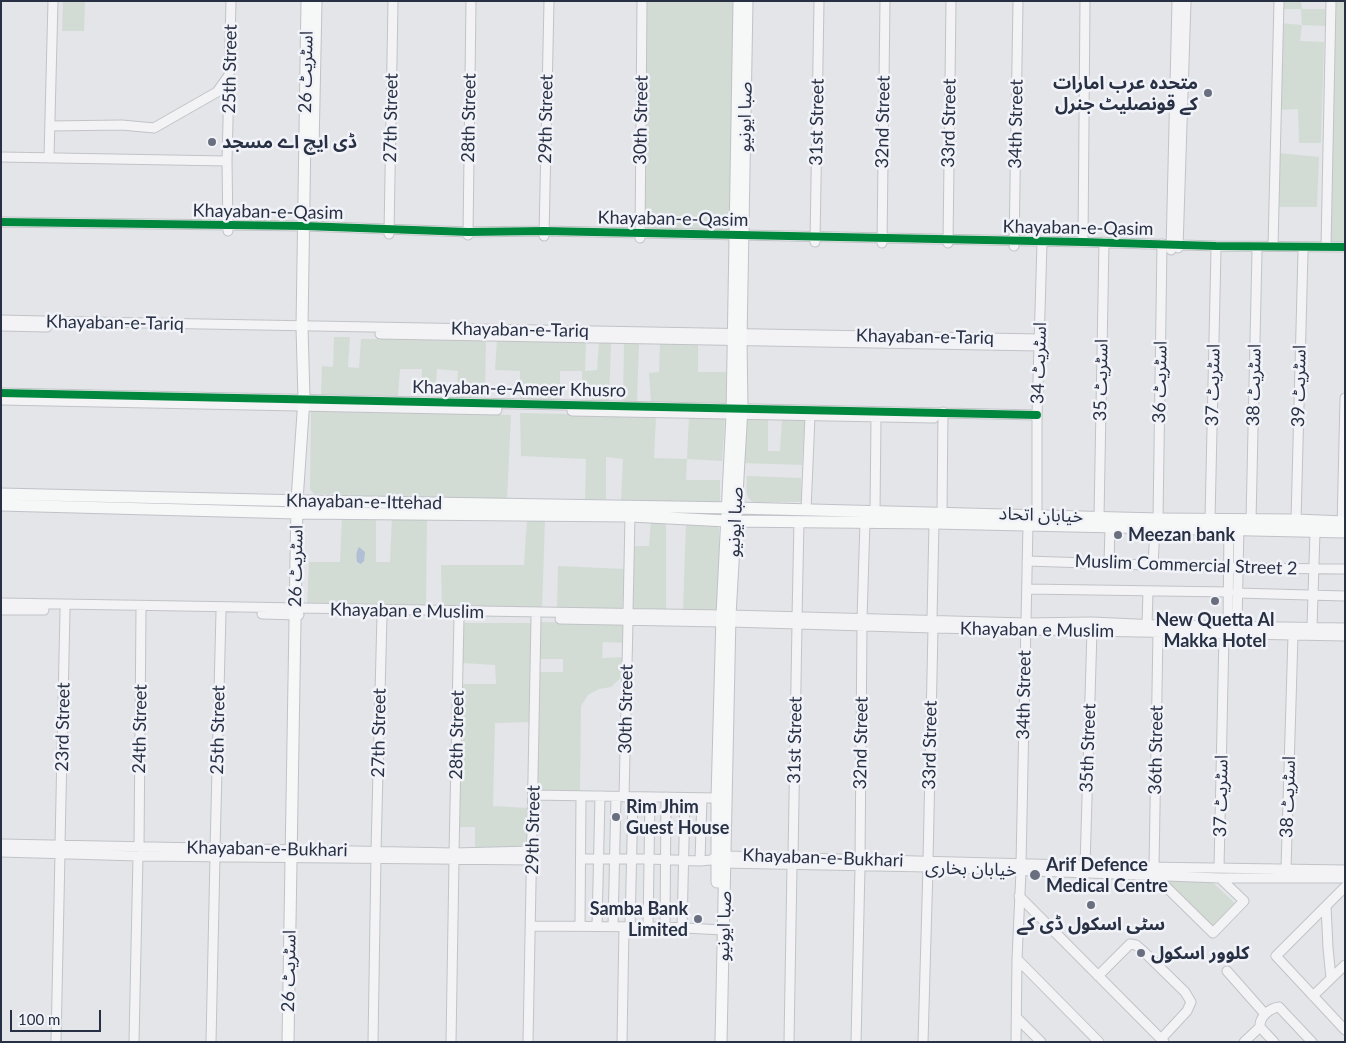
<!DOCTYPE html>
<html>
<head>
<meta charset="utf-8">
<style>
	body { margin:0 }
	#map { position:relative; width:1346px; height:1043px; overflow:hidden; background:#e3e5e9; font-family:Lato,sans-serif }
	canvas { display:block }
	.frame { position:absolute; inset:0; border:2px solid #283044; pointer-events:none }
	.scale { position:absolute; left:10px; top:1010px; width:91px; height:22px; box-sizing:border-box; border:2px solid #283044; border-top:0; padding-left:6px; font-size:15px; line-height:18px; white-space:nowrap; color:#283044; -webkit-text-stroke:4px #f1f3f8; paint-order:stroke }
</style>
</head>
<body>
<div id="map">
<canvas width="1346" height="1043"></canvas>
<div class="frame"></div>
<div class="scale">100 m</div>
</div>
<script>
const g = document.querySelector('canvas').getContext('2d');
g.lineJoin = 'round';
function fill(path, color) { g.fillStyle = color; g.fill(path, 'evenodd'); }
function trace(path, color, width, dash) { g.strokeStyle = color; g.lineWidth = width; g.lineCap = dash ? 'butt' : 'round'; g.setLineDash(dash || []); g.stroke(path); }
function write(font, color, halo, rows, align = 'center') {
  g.font = font + ' Lato,"Noto Sans Arabic",sans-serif'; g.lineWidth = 5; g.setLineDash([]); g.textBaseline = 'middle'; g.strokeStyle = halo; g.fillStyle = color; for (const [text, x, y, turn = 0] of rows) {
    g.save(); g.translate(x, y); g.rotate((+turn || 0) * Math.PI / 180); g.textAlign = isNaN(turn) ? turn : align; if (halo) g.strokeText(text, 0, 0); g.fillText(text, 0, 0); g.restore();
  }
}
const green = new Path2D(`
	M63,1h22l-1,30h-22z
	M645,1h90l-6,231 -87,-1z
	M1280,1h21l1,8h23v17l-23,-1 -2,16 24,1 -3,101h-22l-1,-34 -19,1 1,-87 22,2 -1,-16h-21z
	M1333,1h12v242l-15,-1z
	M1279,153l40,4 -2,50h-40z
	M334,337h16l-2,30 11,1 2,-29h125l-1,58 -29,1 2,-27 -21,-2 -2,27h-14l1,-27h-22l-2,27 -77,-1 1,-29 11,1z
	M497,340l89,2 -1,29 12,-1 2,-28 12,1 -2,57 -27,-1v-28h-22v29h-40v-29l-25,-1z
	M639,343l-2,59h-14l1,-58z
	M660,343l38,1v28h28v31l-75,-1 -2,-29 10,-1z
	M315,409l196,6 -4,85 -193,-6 -4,-5 1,-78z
	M520,413l136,3 -2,42 33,1 2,-43 36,3 -3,42 -35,-2 -1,21h34v22l-3,2 -96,-4 2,-41 -17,-2v42l-21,1 1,-41 -65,-3z
	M743,417l25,1v33h12l2,-32h23l-3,46 -61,-2z
	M747,476l54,2 1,24h-49c-9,-6 -6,-16 -6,-26z
	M342,517h34v45h14l2,-44h35l-1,90 -119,-3 2,-43h31z
	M545,519l-3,92 -100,-3 -1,-43h83l3,-45z
	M651,521l15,2v88l-34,1 1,-66h16z
	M686,523l26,1 7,4v78l-4,6 -32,-1z
	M558,566l67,3 -3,42 -65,-1z
	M540,622l85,2v19l-22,-1 -1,16 22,-1v18l-13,12 -12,2 -11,6 -7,11 -1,86 -44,1 3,-121h24v-13h-25z
	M461,623h70l-2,99 -34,1 -2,83 36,2 1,41 -55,1v-23h-17l4,-143h34l-1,-19 -33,-2z
	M1163,880h47l26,24 -24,26z`);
const water = new Path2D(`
	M359,547l6,5 -1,9 -3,3 -4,-2c-1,-6 -1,-10 2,-15z`);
const minor = new Path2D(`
	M50,126l72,-1 32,3 63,-36 12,-17
	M1,157l226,4
	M49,157l4,-156
	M1,222l303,4 164,6 76,-1 539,11 133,4 129,1
	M228,231l-1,-70 4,-160
	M389,234l4,-233
	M468,235l3,-234
	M544,236l5,-235
	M640,238l2,-237
	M815,242l4,-241
	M1083,242l2,-241
	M882,243l3,-242
	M948,243l3,-242
	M1014,246l4,-245
	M1273,246l6,-245
	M1326,247l5,-246
	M1178,248l8,-247
	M1171,250l6,-249
	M1,320c346,8 692,13 1039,19
	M1,326l46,1
	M380,334l659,12
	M1,393l1036,22
	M1,400l496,10
	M572,411l362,7
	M806,510l4,-94
	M875,511l1,-94
	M942,513l1,-101
	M1037,515v-100l5,-173
	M1099,517l5,-275
	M1158,519l4,-275
	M1210,519l6,-269
	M1251,520l6,-269
	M1296,520l7,-268
	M1342,528l3,-130
	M1027,561l211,7 107,1
	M1109,564l1,-37
	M1153,565l2,-37
	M1027,589l202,3
	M1237,593l108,3
	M1,603l721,12
	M1,610h43
	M628,613l2,-97
	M262,614l37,1
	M730,615l296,8 66,-1 66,3 187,3
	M797,618l2,-97
	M560,619l162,3
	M862,619l3,-97
	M932,619l2,-96
	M730,622l203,6 412,8
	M1147,625l1,-34
	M1228,626l1,-102
	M1237,626l2,-102
	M1312,627l3,-95
	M533,795l184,3
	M624,797l4,-176
	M1,844l453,9 78,-2
	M60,845l5,-235
	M139,847l2,-237
	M215,849l6,-237
	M376,851l6,-236
	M1,852l137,4 394,4
	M454,853l5,-236
	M793,857l4,-233
	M581,859h68l51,2 11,-1 6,-4h9l420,11 199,3
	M860,860l2,-234
	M700,861l2,-63
	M928,861l5,-233
	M720,863l208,4 292,11h125
	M1021,864l7,-339
	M1085,866l7,-236
	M1154,867l4,-235
	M1219,868l5,-234
	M1286,869l7,-234
	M1153,874l60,59 31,-32 -24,-23
	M1345,887l-69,69 69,74
	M1019,896l145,146
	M1326,906l2,42 3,30
	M531,926l134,1 58,3
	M580,926l1,-130
	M597,926l3,-130
	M613,926l3,-129
	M630,927l3,-130
	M648,927l2,-130
	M665,927l1,-130
	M682,929l3,-131
	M1017,959l82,83
	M1227,971l38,43
	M1098,976l32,-32 6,1 7,6 42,41 6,10 -4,9 -26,28
	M1313,996l32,-31
	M1017,1018l24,24
	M1260,1027c-1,-10 10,-19 19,-20l33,35
	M56,1042l4,-189
	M134,1042l4,-186
	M211,1042l4,-186
	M373,1042l3,-185
	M451,1042l3,-182
	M528,1042l8,-424
	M622,1042l2,-115
	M789,1042l3,-177
	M856,1042l4,-175
	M923,1042l5,-175
	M1016,1042l1,-83 4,-88
	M1244,1042l16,-15 14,15`);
const major = new Path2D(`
	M313,149l3,-148
	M1,494l304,7 431,7 422,11 138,1 49,2
	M1,505l296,8 333,3 97,5 207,2 411,9
	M717,882v-84l5,-183 10,-200 7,-414
	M288,1042l9,-542 7,-101 -2,-72 5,-326
	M721,1042l9,-427 12,-207 -1,-68 6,-339`);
const cycleway = new Path2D(`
	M1,222l303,4 164,6 76,-1 539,11 133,4 129,1
	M1,393l1036,22`);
const markers = [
	[1208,93,5,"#696f7e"],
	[212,142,5,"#696f7e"],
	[1118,535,5,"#696f7e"],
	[1215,601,5,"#696f7e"],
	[616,817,5,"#696f7e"],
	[1035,875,6,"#696f7e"],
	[1091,905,5,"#696f7e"],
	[698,919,5,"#696f7e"],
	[1141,953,5,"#696f7e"]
];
const streetNames = [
	["25th Street",230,69,-89],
	["اسٹریٹ 26",306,72,-89],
	["صبا ایونیو",745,117,-89],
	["27th Street",391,118,-89],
	["28th Street",469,118,-89],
	["29th Street",546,119,-89],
	["30th Street",641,120,-89],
	["31st Street",817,122,-89],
	["32nd Street",883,122,-89],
	["33rd Street",949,123,-89],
	["34th Street",1016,124,-89],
	["Khayaban-e-Qasim",268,212,1],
	["Khayaban-e-Qasim",673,219,1],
	["Khayaban-e-Qasim",1078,228,1],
	["Khayaban-e-Tariq",115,323,1],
	["Khayaban-e-Tariq",520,330,1],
	["Khayaban-e-Tariq",925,337,1],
	["اسٹریٹ 34",1039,363,-88],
	["اسٹریٹ 35",1101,380,-89],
	["اسٹریٹ 36",1160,382,-89],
	["اسٹریٹ 37",1213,385,-89],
	["اسٹریٹ 38",1254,385,-89],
	["اسٹریٹ 39",1299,386,-89],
	["Khayaban-e-Ameer Khusro",519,389,1],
	["Khayaban-e-Ittehad",364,502,1],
	["خیابان اتحاد",1041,515,2],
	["صبا ایونیو",735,522,-87],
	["Muslim Commercial Street 2",1186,565,2],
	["اسٹریٹ 26",296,566,-89],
	["Khayaban e Muslim",407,611,1],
	["Khayaban e Muslim",1037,630,1],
	["34th Street",1024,695,-89],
	["30th Street",626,709,-89],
	["23rd Street",63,727,-89],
	["24th Street",140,729,-89],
	["25th Street",218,730,-89],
	["27th Street",379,733,-89],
	["28th Street",457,735,-89],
	["31st Street",795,740,-89],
	["32nd Street",861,743,-89],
	["33rd Street",930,745,-89],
	["35th Street",1088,748,-88],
	["36th Street",1156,750,-89],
	["اسٹریٹ 37",1221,796,-89],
	["اسٹریٹ 38",1288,797,-88],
	["29th Street",533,830,-89],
	["Khayaban-e-Bukhari",267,849,1],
	["Khayaban-e-Bukhari",823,858,2],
	["خیابان بخاری",971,869,2],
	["صبا ایونیو",724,926,-88],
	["اسٹریٹ 26",289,971,-89]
];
const poiNames = [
	["متحدہ عرب امارات",1198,83,"right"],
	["کے قونصلیٹ جنرل",1198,104,"right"],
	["ڈی ایچ اے مسجد",222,142],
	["Meezan bank",1128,535],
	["New Quetta Al",1215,620,"center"],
	["Makka Hotel",1215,641,"center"],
	["Rim Jhim",626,807],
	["Guest House",626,828],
	["Arif Defence",1046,865],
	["Medical Centre",1046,886],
	["Samba Bank",688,909,"right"],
	["Limited",688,930,"right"],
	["سٹی اسکول ڈی کے",1091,924,"center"],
	["کلوور اسکول",1151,953]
];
fill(green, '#d2dcd4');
fill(water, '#b0bfd5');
trace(minor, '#c1c3c7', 11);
trace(major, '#bfc2c7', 13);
trace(minor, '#f3f3f5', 9);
trace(major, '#f6f7f7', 11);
trace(cycleway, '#00873e', 8);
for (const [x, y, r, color] of markers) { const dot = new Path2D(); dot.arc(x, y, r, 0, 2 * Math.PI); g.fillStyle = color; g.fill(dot); trace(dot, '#f1f3f8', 2); }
write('18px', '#283044', '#f1f3f8', streetNames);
write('bold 18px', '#283044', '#f1f3f8', poiNames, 'left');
</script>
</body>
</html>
